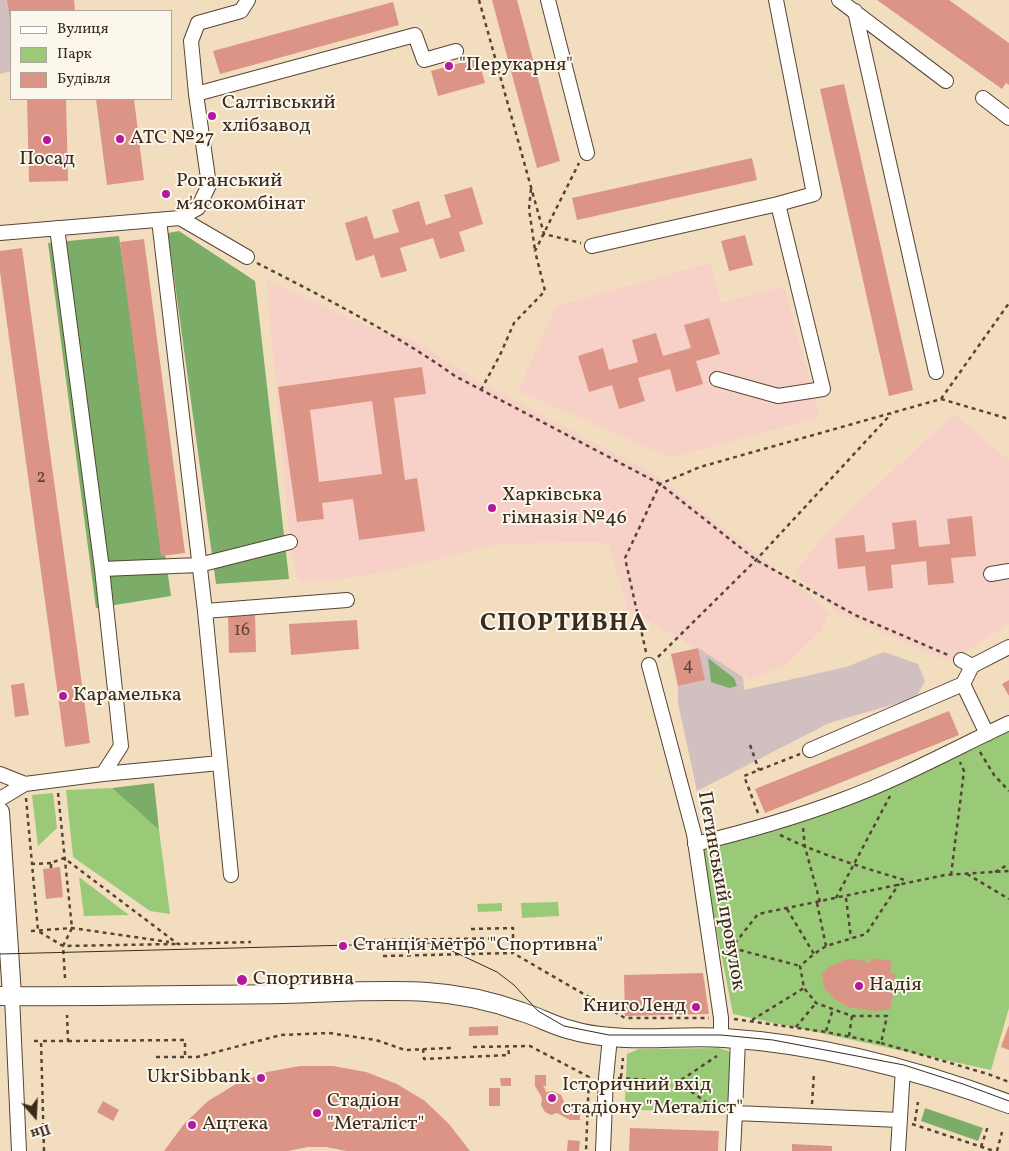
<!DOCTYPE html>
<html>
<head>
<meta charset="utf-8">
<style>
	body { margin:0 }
	#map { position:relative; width:1009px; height:1151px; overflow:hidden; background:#f2debf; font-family:Vollkorn,serif }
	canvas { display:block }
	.legend { position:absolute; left:10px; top:10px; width:162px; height:90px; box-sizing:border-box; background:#fbf7ec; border:1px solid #aea59a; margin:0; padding:6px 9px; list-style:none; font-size:15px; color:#3b2a1e }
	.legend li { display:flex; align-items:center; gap:10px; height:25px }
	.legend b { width:25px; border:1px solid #aea59a }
	.north { position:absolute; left:10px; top:1091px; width:50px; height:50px; -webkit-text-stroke:4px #fbf7ec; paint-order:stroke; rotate:161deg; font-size:14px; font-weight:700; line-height:20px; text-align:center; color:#3b2a1e }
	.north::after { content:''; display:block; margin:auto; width:18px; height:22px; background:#3b2a1e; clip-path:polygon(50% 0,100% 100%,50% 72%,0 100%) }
</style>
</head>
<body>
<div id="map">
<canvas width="1009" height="1151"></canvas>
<ul class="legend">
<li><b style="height:6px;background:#fff"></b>Вулиця</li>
<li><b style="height:14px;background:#9ac978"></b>Парк</li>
<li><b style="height:14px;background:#db9486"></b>Будівля</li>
</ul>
<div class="north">Пн</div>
</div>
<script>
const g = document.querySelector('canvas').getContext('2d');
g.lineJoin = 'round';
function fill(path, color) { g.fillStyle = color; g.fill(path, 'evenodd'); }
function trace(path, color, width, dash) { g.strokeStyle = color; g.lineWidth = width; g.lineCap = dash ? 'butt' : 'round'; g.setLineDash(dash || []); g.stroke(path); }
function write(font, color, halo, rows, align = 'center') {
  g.font = font + ' Vollkorn,serif'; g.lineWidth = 4; g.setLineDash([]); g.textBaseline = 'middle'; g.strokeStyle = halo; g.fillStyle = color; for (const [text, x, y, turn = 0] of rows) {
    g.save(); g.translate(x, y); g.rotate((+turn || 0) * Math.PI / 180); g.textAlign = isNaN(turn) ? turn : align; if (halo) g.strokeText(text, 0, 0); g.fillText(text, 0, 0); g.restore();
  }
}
const built = new Path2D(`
	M710,263l11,40 63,-17 36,131 -149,41 -153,-67 38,-85z
	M266,279l104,48 41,12 76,47 167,88 157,122 18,18 -9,18 -32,31 -37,17 -123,-71 -20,-65 -15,-2 -95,2 -113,28 -48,8 -39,1 -8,-39z
	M954,414l55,46v163l-59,39 -112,-49 -44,-40 36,-44z`);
const industrial = new Path2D(`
	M0,0h58v11h-47v60l-11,3z
	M698,648l45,29 1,13 102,-23 38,-15 34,12 7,17 -9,17 -87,25 -132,68 -19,-88v-17l27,-6z`);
const green = new Path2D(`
	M1009,728v280l-18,62 -258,-56 -33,-167 249,-89z
	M112,788l47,42 11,84 -20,-3 -77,-54 -7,-67z
	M53,793l4,35 -19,18 -6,-51z
	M79,877l50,38 -45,1z
	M558,902l1,14 -37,2 -1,-15z
	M502,903v8l-24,1 -1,-8z
	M719,1048l9,3 4,4 -3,53 -5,4 -88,-2 -7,-4 -4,-6 2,-46 12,-5z`);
const forest = new Path2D(`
	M179,231l76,50 34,298 -73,5 -48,-351z
	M119,236l52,360 -75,12 -48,-365z
	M708,658l26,20 3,8 -8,2 -18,-6z
	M154,783l5,47 -47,-42z
	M925,1108l58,20 -5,13 -57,-20z`);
const building = new Path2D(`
	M7,0h67l1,11h-64l-1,9z
	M492,0h25l43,161 -23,7z
	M877,0h72l60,43v42l-3,-2 -4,6z
	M393,2l6,23 -179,49 -7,-23z
	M478,58l7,25 -47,13 -7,-25z
	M844,84l69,306 -24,6 -69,-307z
	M27,99h39l2,82 -39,1z
	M96,99h38l10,81 -37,5z
	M752,158l5,22 -180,40 -5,-22z
	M472,187l11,37 -24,8 6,19 -25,8 -7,-21 -33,10 7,23 -26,7 -7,-23 -18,6 -11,-38 22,-7 7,23 25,-7 -7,-22 27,-9 7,24 25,-8 -7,-22z
	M745,235l8,30 -24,6 -8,-30z
	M144,239l41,314 -24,3 -41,-314z
	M22,248l68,495 -25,4 -65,-475v-21z
	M709,318l11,36 -24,7 7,23 -27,8 -6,-23 -32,9 7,23 -26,8 -7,-24 -23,7 -11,-36 25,-8 6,22 29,-8 -6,-22 24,-7 7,23 28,-8 -7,-23z
	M422,367l4,27 -32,4 11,82 12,-2 8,53 -66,9 -6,-41 -31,4 2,16 -27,3 -19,-135zM372,401l10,73 -63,8 -9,-72z
	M972,516l4,40 -25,2 3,25 -26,2 -2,-24 -35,4 2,23 -25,3 -3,-25 -27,3 -3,-31 29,-3 2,17 29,-3 -3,-26 24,-3 3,27 31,-3 -3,-25z
	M255,612l1,40 -27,1 -1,-40z
	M357,620l2,29 -68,6 -2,-31z
	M698,648l7,32 -27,6 -7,-32z
	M1009,680v16l-7,-12z
	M24,683l5,32 -14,2 -4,-32z
	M949,711l10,24 -194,78 -10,-24z
	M60,867l3,30 -17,2 -3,-30z
	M871,958l21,3 -2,11 6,3 -3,9 2,1 -5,24 -15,2 -27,-4 -11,-6 -13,-13 -2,-13 7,-8 16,-7 11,-1 14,4z
	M703,973l6,41 -84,2 -1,-41z
	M1009,1025v25l-8,-3z
	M498,1026v9l-29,1v-9z
	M300,1066h33l33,6 31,12 28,17 24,23 21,27h-124l-20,-4h-18l-20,4h-124l20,-27 24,-23 28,-17 31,-12z
	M535,1075h11v11h-3l2,3 1,3 7,-1 8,4 3,7 -1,6 6,4v-3l11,-1v12h-10l-13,-7 -6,2 -6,-3 -4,-7 1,-7 -7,-12z
	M500,1078h11v8h-10z
	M489,1088h11v18h-11z
	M103,1101l16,9 -6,11 -16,-9z
	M630,1128l89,3 -1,20h-89z
	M568,1140l12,1 -1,10h-12z
	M792,1144l40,2v5h-40z`);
const path = new Path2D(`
	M479,0l65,234 37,9
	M531,189l-2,20 6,41
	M257,263c68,35 136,69 198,113l205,108 96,76 99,55 93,40
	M481,390l19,-35 14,-32 31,-32 -10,-40 44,-88
	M941,399l68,20
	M646,652l-21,-94 35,-74 40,-17 241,-68 68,-96
	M658,657l98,-97 135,-146
	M750,745l9,25
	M980,752l14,23 15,16
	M58,793l14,135 -9,18 2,32
	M26,798l6,66
	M758,813l-14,-37 56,-22
	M803,828l2,19 15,55
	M780,835c41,20 84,33 128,46
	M51,863l-19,1 6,67 25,15 113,-2
	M51,868v-5l13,-5 114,86 73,-2
	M995,872l14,-8
	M967,874l42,25
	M951,875l13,-104 -4,-9
	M836,898l54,-102
	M846,898l5,40
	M817,903l9,43
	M787,909l27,45
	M471,929l42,-1v25l112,65h84
	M31,931l41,-3 97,14
	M384,940l128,-2
	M732,948l68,18
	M383,956l130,-3
	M725,956l33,-42 187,-39 64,-4
	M734,1019l92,13 55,11 6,-27h-35l-36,-13 -12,-15 -4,-22 14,-12 12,-8 40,-12 33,-50
	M752,1020l52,-32
	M796,1027l20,-24
	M826,1031l7,-22
	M849,1036l3,-20
	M34,1041h7
	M68,1041l117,-1v17
	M881,1043l107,31 21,8
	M473,1047l57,-1 59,31 -3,74
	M423,1049l1,10 85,-4 -1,-9
	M156,1057h41l84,-22 48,-2 47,7 29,10 46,-2
	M621,1077l2,-19
	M618,1078l60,4 39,-26
	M678,1082l43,31
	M812,1104l2,-31
	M915,1121l3,-19
	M912,1124l82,27
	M981,1147l7,-21
	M44,1151l-3,-110h27l-1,-26
	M997,1151l5,-19`);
const minor = new Path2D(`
	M548,0l39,153
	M839,0l107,81
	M855,11l81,361
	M196,94l219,-59 9,25 32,-9
	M983,98l26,20
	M180,218l67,39
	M159,220l46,391 142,-11
	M57,228l45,341 19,177 -18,28
	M0,233l180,-15 18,-10 11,-23 -13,-91 -5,-53 7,-18 43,-12 7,-11
	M592,246l186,-42
	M717,379l61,17 45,-7 -45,-185 36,-10 -38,-194
	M102,569l97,-4 91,-23
	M991,574l18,-3
	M205,611l26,264
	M961,660l11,6 -9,18 24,50
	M649,665l45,169 27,184v20
	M972,666l37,-19
	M810,750l153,-66
	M0,774l25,10
	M0,799l25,-15 78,-10 117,-11
	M695,844c50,-12 99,-26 147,-44 57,-21 112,-51 167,-77
	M12,996l7,155
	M738,1039l-3,74 165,7
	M603,1151l3,-73 4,-41
	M733,1151l2,-38
	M898,1151l5,-83`);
const major = new Path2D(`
	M0,812l12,184
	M0,996c94,1 189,-1 283,-2 48,-1 96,-5 144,-2 33,2 65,9 95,20 17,5 32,14 49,18 13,4 27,6 40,7 38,4 76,-2 113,1 97,6 194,32 285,66`);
const tram = new Path2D(`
	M0,954l429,-11 21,7 47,22 17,13 24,26 26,15 45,9h112l52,5 131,25 59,19 46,17`);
const markers = [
	[449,66,5,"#b5179e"],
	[212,116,5,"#b5179e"],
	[120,139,5,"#b5179e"],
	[47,140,5,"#b5179e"],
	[166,194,5,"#b5179e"],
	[492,508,5,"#b5179e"],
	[63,696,5,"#b5179e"],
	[343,946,5,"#b5179e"],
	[242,980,6,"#b5179e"],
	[859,986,5,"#b5179e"],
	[696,1007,5,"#b5179e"],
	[261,1078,5,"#b5179e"],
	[552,1098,5,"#b5179e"],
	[317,1113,5,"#b5179e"],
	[192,1125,5,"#b5179e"]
];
const numberNames = [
	["2",41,479],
	["16",242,632],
	["4",688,667]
];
const poiNames = [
	["\"Перукарня\"",459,66],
	["Салтівський",222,104],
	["хлібзавод",222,127],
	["АТС №27",130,139],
	["Посад",47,160,"center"],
	["Роганський",176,182],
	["м'ясокомбінат",176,205],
	["Харківська",502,496],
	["гімназія №46",502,519],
	["Карамелька",73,696],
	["Станція метро \"Спортивна\"",353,946],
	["Спортивна",253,980],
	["Надія",869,986],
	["КнигоЛенд",686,1007,"right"],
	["UkrSibbank",251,1078,"right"],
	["Історичний вхід",562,1086],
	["стадіону \"Металіст\"",562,1109],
	["Стадіон",327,1102],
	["\"Металіст\"",327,1125],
	["Ацтека",202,1125]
];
const streetNames = [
	["Петинський провулок",720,891,80]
];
const districtNames = [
	["СПОРТИВНА",564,625]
];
fill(built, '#f7d1c8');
fill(industrial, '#d2bfc0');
fill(green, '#9ac978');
fill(forest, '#7bad68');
fill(building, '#db9486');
trace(minor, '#564536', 16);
trace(major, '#564536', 20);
trace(path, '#564536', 2.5, [4, 4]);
trace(minor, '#fff', 14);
trace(major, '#fff', 18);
trace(tram, '#3b2a1e', 1);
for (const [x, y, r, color] of markers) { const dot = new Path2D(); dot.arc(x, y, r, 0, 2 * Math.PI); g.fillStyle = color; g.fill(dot); trace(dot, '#fbf7ec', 2); }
write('18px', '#634438', null, numberNames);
write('20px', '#3b2a1e', '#fbf7ec', poiNames, 'left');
write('20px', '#3b2a1e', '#fbf7ec', streetNames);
g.letterSpacing = '1px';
write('bold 25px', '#3b2a1e', '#fbf7ec', districtNames);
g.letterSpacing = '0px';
</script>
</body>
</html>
